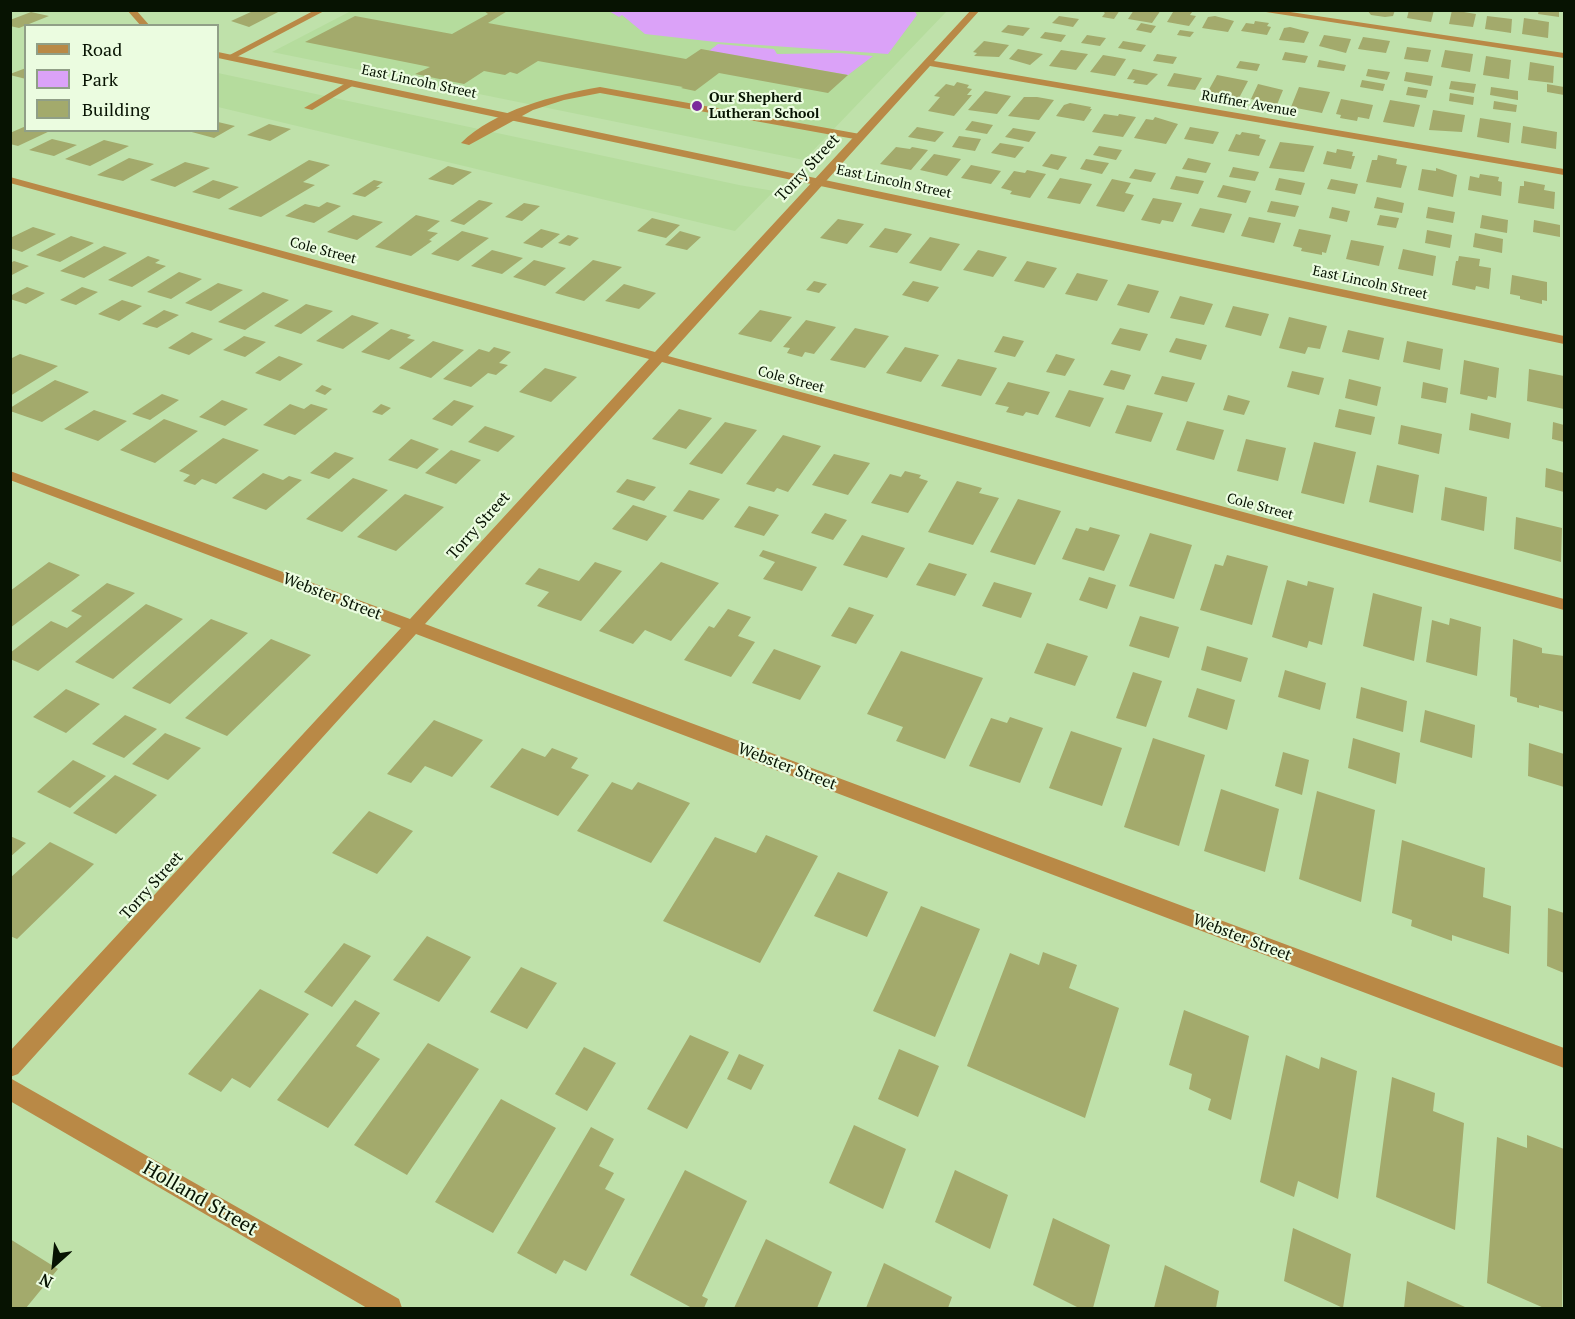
<!DOCTYPE html>
<html>
<head>
<meta charset="utf-8">
<style>
	body { margin:0 }
	#map { position:relative; width:1575px; height:1319px; overflow:hidden; background:#bfe1aa; font-family:"PT Serif",serif }
	canvas { display:block }
	.frame { position:absolute; inset:0; border:12px solid #071302; pointer-events:none }
	.legend { position:absolute; left:24px; top:24px; width:195px; height:108px; box-sizing:border-box; background:#ebfce0; border:2px solid #909f87; margin:0; padding:8px 10px; list-style:none; font-size:18px; color:#071302 }
	.legend li { display:flex; align-items:center; gap:12px; height:30px }
	.legend b { width:30px; border:2px solid #909f87 }
	.north { position:absolute; left:24px; top:1235px; width:60px; height:60px; -webkit-text-stroke:4px #ebfce0; paint-order:stroke; rotate:207deg; font-size:16px; font-weight:700; line-height:24px; text-align:center; color:#071302 }
	.north::after { content:''; display:block; margin:auto; width:21px; height:27px; background:#071302; clip-path:polygon(50% 0,100% 100%,50% 72%,0 100%) }
</style>
</head>
<body>
<div id="map">
<canvas width="1575" height="1319"></canvas>
<div class="frame"></div>
<ul class="legend">
<li><b style="height:8px;background:#b98946"></b>Road</li>
<li><b style="height:16px;background:#dba2f8"></b>Park</li>
<li><b style="height:16px;background:#a3aa6c"></b>Building</li>
</ul>
<div class="north">N</div>
</div>
<script>
const g = document.querySelector('canvas').getContext('2d');
g.lineJoin = 'round';
function fill(path, color) { g.fillStyle = color; g.fill(path, 'evenodd'); }
function trace(path, color, width, dash) { g.strokeStyle = color; g.lineWidth = width; g.lineCap = dash ? 'butt' : 'round'; g.setLineDash(dash || []); g.stroke(path); }
function write(font, color, halo, rows, align = 'center') {
  g.font = font + ' "PT Serif",serif'; g.lineWidth = 4.5; g.setLineDash([]); g.textBaseline = 'middle'; g.strokeStyle = halo; g.fillStyle = color; for (const [text, x, y, turn = 0] of rows) {
    g.save(); g.translate(x, y); g.rotate((+turn || 0) * Math.PI / 180); g.textAlign = isNaN(turn) ? turn : align; if (halo) g.strokeText(text, 0, 0); g.fillText(text, 0, 0); g.restore();
  }
}
const built = new Path2D(`
	M351,11h596l-143,149 -532,-108z
	M218,73l521,112 35,6 -39,40 -517,-124z`);
const green = new Path2D(`
	M914,10l3,5 -29,39 -172,-12 -71,-8 -23,-19 -3,2 -10,-6z
	M718,44l56,5 3,5 62,-1 34,3 -25,19 -139,-24z`);
const building = new Path2D(`
	M266,10h16l-33,17 -18,-6 22,-10z
	M483,10h26l-21,13 198,36 15,-10 147,26 -20,18 -109,-20 -24,18 -14,-3 2,-1 -145,-26 -21,13 -7,-2 -5,3 -21,-4 -20,13 -49,-10 15,-7 -125,-25 50,-26 97,18 36,-20z
	M1101,10h19l-6,9 -12,-2 3,-4z
	M1134,10h27l-9,13 -24,-4z
	M1178,10l14,2 -2,3 6,1 -7,10 -22,-4 6,-10z
	M1367,10h28l-2,6 -8,1 -14,-2z
	M1409,10h25l-3,12 -24,-4z
	M1452,10l24,4 -3,13 -24,-3z
	M1539,10h20v7l-21,-3z
	M31,12l18,4 -30,12 -9,-2v-6z
	M1059,16l20,3 -6,8 -21,-4z
	M1215,16l19,5 -6,11 -26,-4 6,-11z
	M1487,16l25,3 -1,14 -26,-4z
	M1524,18l25,4 -1,16 -26,-4z
	M1255,21l14,2 -2,3 4,1 -4,8 -26,-4 5,-8 8,1z
	M1141,23l15,3 -5,7 -15,-3z
	M1008,25l22,3 -7,8 -22,-4z
	M1290,27l19,5 -5,11 -25,-3 5,-12z
	M1180,30l14,2 -4,5 -13,-2z
	M1045,32l21,3 -5,7 -21,-4z
	M1087,35l19,3 -6,8 -19,-3z
	M1324,35l27,4 -5,14 -27,-7z
	M1363,37l27,4 -4,12 -28,-4z
	M984,41l25,4 -10,12 -25,-1 3,-3 -4,-1z
	M1123,41l23,4 -5,7 -23,-4z
	M1407,47l24,3 -3,12 -24,-3z
	M1018,49l25,5 -13,11 -21,-6z
	M1061,50l27,4 -12,16 -27,-4z
	M1445,50l28,4 -3,18 -29,-5z
	M1285,52l23,4 -3,7 -23,-3z
	M1157,54l20,3 -4,7 -20,-3z
	M1103,55l23,4 -11,17 -25,-4z
	M1486,56l25,4 -2,19 -26,-4z
	M1319,60l27,5 -2,6 -27,-4z
	M1240,61l20,3 -3,7 -21,-3z
	M1530,62l24,4 -1,17 -25,-3z
	M26,68v11l-16,-4v-1z
	M1133,69l25,5 -11,11 -14,-2 2,-3 -8,-1z
	M1368,69l22,3 -3,8 -21,-4z
	M1406,72l27,4 -2,10 -27,-5z
	M1174,73l28,5 -7,12 -28,-4z
	M1217,75l31,6 -9,17 -32,-5z
	M1362,80l23,4 -2,7 -23,-4z
	M1451,81l25,3 -2,9 -25,-4z
	M957,82l12,3 -2,3 5,1 -5,6h5l-18,21 -26,-5 12,-14 -6,-1 12,-12 8,2z
	M1258,84l25,6 -7,17 -18,-3 1,-3 -8,-2z
	M1547,84l17,3v8l-17,-3z
	M1299,87l31,5 -8,21 -31,-6z
	M1408,87l20,3 -2,8 -20,-3z
	M1491,87l27,4v9l-28,-5z
	M985,91l26,5 -14,18 -29,-4z
	M1450,93l24,4 -1,8 -24,-4z
	M1024,97h13l17,3 -15,20 -31,-4z
	M1341,99l32,6 -4,14 -11,-2 -1,4 -17,-3 1,-3 -5,-1z
	M1390,100l30,5 -6,22 -31,-5z
	M1494,101l23,4 -1,7 -23,-3z
	M1070,103l21,4 -1,2h2l-8,12 -28,-5 8,-11z
	M1433,110l32,5 -3,17 -33,-2z
	M1104,114l14,2 1,-2 17,3 -13,20 -31,-5z
	M1155,117l23,7 -12,20 -32,-6 12,-19 7,1z
	M1480,118l31,5 -2,20 -32,-6z
	M972,121l21,4 -6,9 -22,-4z
	M218,122l17,4 -21,12 -26,-7 30,-1z
	M269,124l22,5 -21,12 -23,-6z
	M26,126v4h26l-34,16 -8,-2v-11z
	M1523,126l34,6 -1,17 -35,-6z
	M917,127l27,5 -9,10 -27,-5z
	M1190,127l29,5 -6,12 -29,-5z
	M1013,128l23,4 -7,10 -24,-5z
	M1242,132l18,3 -1,3 7,2 -7,16 -31,-5 8,-17 4,1z
	M959,136l22,3 -6,12 -23,-4z
	M52,139l25,6 -23,11 -25,-6z
	M104,140l25,6 -39,20 -25,-7z
	M1280,142l34,4 -10,26 -35,-4z
	M1000,143l24,4 -9,11 -24,-5z
	M1099,146l23,4 -6,10 -23,-5z
	M896,147l14,2 2,-2 16,3 -17,20 -31,-6z
	M1337,149l16,3 -1,4h3l-4,13 -28,-5 4,-13 9,2z
	M934,154l27,5 -14,17 -27,-6z
	M1051,154l16,3 -9,13 -16,-4z
	M1378,155l19,4 -1,5 11,2 -6,22 -35,-6 6,-22h5z
	M129,158l25,6 -31,17 -26,-6z
	M1188,158l23,5 -5,10 -24,-4z
	M1086,159l23,4 -7,11 -22,-5z
	M309,160l21,5 -27,17 12,3 -54,32 -33,-8z
	M185,162l25,6 -35,19 -25,-7z
	M971,165l30,6 -10,13 -30,-6z
	M448,166l24,6 -19,13 -25,-6z
	M1233,167l26,5 -4,9 -26,-4z
	M1436,168l21,7 -4,22 -35,-7 4,-21 14,2z
	M1135,169l21,4 -5,9 -22,-4z
	M1027,170l19,4 -16,24 -20,-4 2,-3 -11,-3 13,-17 11,2z
	M1480,174l19,3 -1,4 4,1 -1,14 -33,-6 2,-14 9,2z
	M1176,176l28,5 -6,13 -28,-5z
	M1060,178l32,6 -12,20 -33,-6z
	M1279,178l26,5 -4,12 -26,-5z
	M1112,179l19,4 -6,10 9,2 -10,17 -28,-6z
	M1331,179l27,5 -3,10 -28,-5z
	M213,180l26,7 -20,12 -27,-7z
	M374,180l9,2 -7,5h4l-15,10 -13,-3z
	M1524,181l21,4 -1,5 11,2 -1,17 -36,-6 2,-17h4z
	M1223,185l28,6 -5,12 -29,-6z
	M1377,197l27,6 -2,10 -28,-5z
	M1153,198l29,5 -9,19 -11,-2 -2,4 -19,-4z
	M479,200l14,3 -29,22 -14,-4z
	M1271,201l28,5 -4,11 -28,-5z
	M327,202l14,4 -27,17 -29,-7 20,-12 14,3z
	M524,203l16,3 -18,15 -17,-4z
	M1332,207l18,4 -3,11 -18,-4z
	M1428,207l27,5 -2,11 -27,-5z
	M1200,208l32,6 -8,19 -33,-7z
	M353,215l30,7 -26,18 -30,-8z
	M416,215l24,6 -13,10 11,2 -9,7 3,1 -21,15 -36,-9z
	M1380,215l19,3 -3,10 -19,-3z
	M1482,215l26,5 -1,13 -27,-5z
	M1249,217l32,6 -7,20 -33,-7z
	M652,218l28,7 -14,13 -29,-7z
	M838,219l26,5 -17,20 -27,-6z
	M1534,220l26,5v12l-27,-5z
	M33,227l23,7 -34,18 -12,-4v-10z
	M885,228l27,6 -15,19 -28,-6z
	M541,229l19,5 -18,14 -19,-5z
	M1299,229l32,6 -5,18 -4,-1v3l-21,-4 1,-3 -9,-2z
	M1427,230l25,5 -2,13 -25,-5z
	M462,231l27,7 -31,23 -27,-7z
	M680,231l21,6 -14,13 -22,-5z
	M1475,233l28,6 -1,14 -29,-6z
	M568,235l11,3 -9,8 -12,-3z
	M71,236l23,7 -34,19 -24,-7z
	M930,237l30,7 -19,27 -32,-8z
	M1351,240l33,6 -5,20 -33,-7z
	M104,246l23,7 -43,25 -24,-7z
	M1403,249l33,7 -3,20 -35,-7z
	M492,250l31,8 -21,16 -31,-8z
	M978,250l29,7 -14,20 -30,-7z
	M148,256l12,4 -5,3 11,3 -34,21 -24,-7z
	M1459,256l21,3 -1,7 12,2 -2,21 -13,-3 -1,4 -23,-5 4,-24h2z
	M534,260l32,8 -21,18 -32,-9z
	M593,260l29,7 -38,34 -29,-8z
	M14,261l15,5 -19,10v-13z
	M1027,261l30,7 -13,20 -30,-7z
	M179,272l23,7 -31,20 -24,-7z
	M1077,273l31,7 -11,21 -32,-7z
	M1512,275l35,7v19l-5,-1v4l-22,-5v-3l-10,-2z
	M814,281l13,3 -8,9 -13,-3z
	M913,281l26,6 -11,15 -26,-7z
	M218,283l25,7 -32,21 -26,-8z
	M624,284l32,9 -17,16 -34,-8z
	M1128,284l31,7 -10,22 -32,-8z
	M27,287l18,6 -19,11 -16,-5v-3z
	M82,287l16,5 -22,13 -16,-5z
	M263,292l26,8 -44,30 -27,-8z
	M1180,296l33,8 -9,21 -34,-7z
	M122,300l20,6 -23,15 -21,-7z
	M306,304l27,7 -32,23 -27,-8z
	M1233,306l36,8 -8,22 -36,-9z
	M164,310l15,5 -22,13 -15,-4z
	M760,310l32,7 -21,25 -33,-8z
	M352,315l27,8 -36,26 -27,-8z
	M1289,317l38,9 -7,23 -12,-2 -3,7 -26,-6z
	M806,320l30,7 -22,27 -9,-2 -3,5 -15,-4 3,-5 -7,-1z
	M855,328l34,8 -24,32 -35,-8z
	M1120,328l28,6 -8,17 -29,-7z
	M391,329l20,6 -4,3 8,2 -26,20 -28,-8z
	M1348,330l36,8 -5,22 -37,-8z
	M192,332l21,7 -24,16 -21,-7z
	M244,336l22,6 -21,15 -22,-7z
	M1003,336l21,5 -9,16 -21,-5z
	M1176,338l31,7 -6,15 -32,-8z
	M433,341l31,9 -33,28 -32,-10z
	M1407,341l36,8 -3,21 -37,-8z
	M494,347l17,5 -12,11 9,2 -12,10 -8,-2 -17,14 -28,-8 36,-30 10,3z
	M905,347l34,8 -18,27 -35,-9z
	M20,354l38,12 -48,30v-37z
	M1056,354l19,5 -10,17 -19,-4z
	M279,356l24,8 -23,17 -25,-8z
	M958,359l39,9 -16,28 -40,-10z
	M1464,360l35,8 -3,30 -8,-2 -1,4 -27,-6z
	M545,368l32,9 -26,25 -32,-10z
	M1529,369l35,7v33l-37,-8z
	M1111,370l20,5 -7,15 -21,-5z
	M1292,371l32,7 -5,17 -32,-8z
	M1162,376l33,7 -8,19 -33,-8z
	M1349,379l32,8 -4,19 -32,-8z
	M55,380l34,12 -47,30 -32,-11v-3z
	M1008,382l42,10 -12,23 -12,-3 -3,4 -17,-4 3,-5 -14,-3z
	M1423,382l25,6 -2,15 -25,-5z
	M322,385l10,4 -7,6 -10,-4z
	M1069,390l35,8 -14,29 -35,-10z
	M162,394l17,6 -29,20 -18,-6z
	M1228,395l22,6 -6,14 -21,-5z
	M222,400l26,9 -23,17 -26,-9z
	M454,400l20,6 -22,20 -20,-7z
	M290,404l14,5 7,-5 17,5 -33,26 -32,-10z
	M381,404l10,4 -9,7 -10,-3z
	M1127,405l36,8 -12,29 -36,-9z
	M679,409l33,9 -26,31 -34,-10z
	M1339,409l36,8 -4,18 -36,-8z
	M94,410l33,11 -29,20 -34,-12z
	M1471,413l40,10 -2,16 -40,-9z
	M164,419l34,12 -43,32 -35,-13z
	M1187,421l37,9 -10,30 -38,-10z
	M725,422l32,8 -35,44 -33,-10z
	M1553,422l11,3v17l-12,-3z
	M1401,425l41,9 -3,20 -41,-10z
	M485,426l30,10 -17,16 -30,-10z
	M783,435l38,11 -33,46 -11,-4 -3,4 -28,-8z
	M223,438l36,12 -43,34 -14,-5 -7,6 -12,-4 7,-6 -11,-4z
	M411,439l28,10 -22,20 -29,-9z
	M1246,439l40,9 -8,33 -41,-10z
	M1314,442l42,10 -12,52 -43,-11z
	M451,450l30,10 -25,24 -31,-11z
	M335,452l19,6 -25,21 -19,-6z
	M834,454l36,9 -22,32 -36,-10z
	M1377,465l42,10 -6,38 -44,-11z
	M1546,468l18,5v19l-19,-5z
	M905,471l16,4 -2,3 9,3 -20,32 -37,-10 19,-29 11,3z
	M263,473l20,7 6,-4 13,4 -36,30 -34,-12z
	M353,478l35,12 -46,42 -36,-13z
	M627,479l29,8 -12,14 -28,-9z
	M957,481l25,7 -3,5 20,5 -26,47 -45,-13z
	M1445,487l42,10 -3,34 -43,-11z
	M689,490l31,9 -17,21 -30,-9z
	M405,494l39,13 -48,44 -39,-14z
	M1018,499l43,12 -26,54 -45,-13z
	M633,505l34,11 -20,25 -35,-12z
	M749,506l30,9 -15,21 -30,-9z
	M825,513l22,7 -14,20 -22,-7z
	M1516,517l46,11 -1,34 -47,-13z
	M1090,527l30,8 -16,36 -42,-12 14,-31 12,3z
	M1150,533l42,12 -18,54 -45,-13z
	M862,535l43,13 -18,30 -44,-13z
	M763,550l16,5 38,12 -15,24 -39,-12 12,-17 -16,-6z
	M1227,555l41,11 -16,59 -52,-15 15,-46 8,2z
	M49,562l31,13 -70,53v-37z
	M595,562l27,9 -41,50 -44,-15 12,-14 -24,-8 14,-16 40,13z
	M661,562l58,21 -48,58 -26,-11 -12,14 -34,-13z
	M929,563l38,11 -12,22 -39,-11z
	M1089,577l27,8 -9,24 -28,-9z
	M1287,580l20,6 1,-5 26,7 -12,57 -13,-4 -2,7 -35,-11z
	M994,582l38,11 -11,25 -39,-12z
	M107,583l28,10 -97,78 -28,-12v-6l41,-32 16,7 15,-12 -11,-5z
	M1373,593l49,14 -8,54 -51,-15z
	M146,604l37,15 -70,60 -38,-17z
	M849,607l25,8 -18,29 -25,-8z
	M728,609l23,8 -13,19 17,6 -24,35 -47,-17 25,-34 5,2z
	M1140,616l39,11 -10,31 -40,-12z
	M1450,618l31,9 -4,49 -51,-14 6,-42 17,5z
	M211,619l37,14 -78,71 -38,-16z
	M271,639l40,16 -84,81 -42,-18z
	M1513,639l29,9v5l22,3v56l-25,-7v3l-22,-6v-4l-7,-2z
	M1047,643l41,13 -13,30 -41,-13z
	M1207,646l41,12 -7,24 -40,-12z
	M774,649l47,17 -21,34 -48,-17z
	M901,651l82,27 -38,81 -49,-18 7,-14 -36,-13z
	M1285,670l41,13 -6,27 -42,-13z
	M1133,672l29,9 -16,46 -30,-9z
	M1361,687l46,14 -4,31 -47,-14z
	M1197,688l38,12 -8,30 -39,-13z
	M66,689l34,15 -34,29 -33,-16z
	M1425,710l50,15 -3,33 -52,-16z
	M125,715l32,14 -33,29 -32,-14z
	M1010,717l33,11 -23,55 -51,-17 22,-48 16,5z
	M434,720l49,20 -31,37 -27,-11 -14,17 -24,-9z
	M1071,731l51,17 -20,58 -53,-18z
	M165,733l36,15 -33,32 -36,-16z
	M1153,738l52,17 -26,91 -55,-19z
	M1353,738l47,15 -4,31 -48,-16z
	M1529,743l35,11v33l-36,-11z
	M522,748l23,9 7,-9 26,10 -7,10 18,7 -31,41 -68,-29z
	M1283,752l26,8 -7,35 -27,-9z
	M73,760l33,16 -36,32 -33,-16z
	M115,775l42,20 -41,39 -43,-21z
	M612,782l20,8 6,-8 52,21 -39,60 -74,-32z
	M1221,789l58,20 -14,63 -61,-21z
	M1317,791l58,19 -14,92 -62,-23z
	M369,811l44,20 -36,43 -45,-21z
	M766,835l52,21 -58,107 -97,-42 52,-84 41,16z
	M10,836l16,7 -16,14z
	M1402,840l83,28 -2,29 28,9 -2,48 -57,-19v6l-41,-15 1,-6 -20,-7z
	M50,842l44,22 -77,75 -7,-3v-58z
	M838,872l50,20 -21,45 -53,-21z
	M921,906l59,23 -45,108 -62,-26z
	M1548,908l16,5v60l-17,-7z
	M427,936l44,21 -32,45 -46,-22z
	M344,943l27,13 -39,51 -28,-15z
	M1043,952l34,13 -8,23 50,20 -34,110 -118,-52 43,-113 29,12z
	M521,967l36,16 -30,46 -37,-17z
	M260,989l49,25 -59,74 -18,-10 -11,14 -33,-18z
	M355,1000l25,13 -24,33 24,13 -52,69 -51,-28z
	M1184,1010l65,26 -18,84 -23,-10 3,-11 -22,-10 3,-15 -23,-9z
	M690,1035l39,17 -42,77 -40,-20z
	M428,1043l51,26 -72,106 -53,-30z
	M584,1047l32,16 -29,48 -32,-17z
	M899,1049l40,17 -21,51 -40,-18z
	M739,1054l25,11 -13,25 -24,-11z
	M1286,1055l33,14 2,-12 36,14 -19,128 -40,-18 -4,16 -34,-15z
	M1392,1077l43,16 -2,18 31,12 -9,107 -79,-33z
	M501,1099l55,29 -63,105 -58,-31z
	M854,1125l52,24 -23,60 -54,-26z
	M591,1127l23,12 -15,27 15,7 -9,16 20,10 -39,72 -22,-11 -8,14 -39,-21z
	M1527,1135l37,14 -2,159h-18l-57,-25 10,-146 30,11z
	M685,1170l62,31 -45,95 6,3 -4,9h-12l-62,-33z
	M955,1170l53,25 -18,54 -55,-27z
	M1053,1218l57,27 -17,63h-14l-46,-23z
	M1293,1228l58,26 -8,54 -59,-27z
	M10,1239l48,30 -32,39h-16z
	M766,1239l66,33 -15,36h-83z
	M884,1263l68,34 -4,11h-82z
	M1165,1265l54,26 -3,17h-62z
	M1407,1281l58,26v1h-61z`);
const service = new Path2D(`
	M351,80l4,3 -1,2 -42,25 -8,-2z
	M600,87l260,47 5,3 -5,3 -260,-47 -36,7 -31,10 -64,35 -8,-2c33,-33 94,-48 139,-56z`);
const minor = new Path2D(`
	M315,10h11l-95,50 -7,-2z
	M971,10h9l-46,51 630,108v6l-634,-109 -262,290 896,243v11l-902,-248 -237,262 1139,424v20l-1148,-434 -398,440 -8,3v-26l391,-423 -391,-148v-9l400,148 239,-260 -639,-176v-6l645,175z
	M1253,10h24l287,43v5z
	M10,1078l389,221 3,9h-35l-357,-207z`);
const tertiary = new Path2D(`
	M127,10h9l14,16h-9z
	M218,52l1346,284v8l-1346,-286z`);
const markers = [
	[697,106,6,"#7b2b9c"]
];
const farStreetnames = [
	["East Lincoln Street",419,82,12],
	["Ruffner Avenue",1249,104,10],
	["East Lincoln Street",894,182,12],
	["Cole Street",323,251,15],
	["East Lincoln Street",1370,283,12],
	["Cole Street",791,380,15],
	["Cole Street",1260,507,15]
];
const farPoinames = [
	["Our Shepherd",709,98],
	["Lutheran School",709,114]
];
const streetNames = [
	["Torry Street",808,168,-47],
	["Torry Street",479,526,-48],
	["Webster Street",332,597,21],
	["Webster Street",787,767,21],
	["Torry Street",152,886,-48],
	["Webster Street",1242,938,21]
];
const nearStreetnames = [
	["Holland Street",200,1199,30]
];
fill(built, '#b5dc9d');
fill(green, '#dba2f8');
fill(building, '#a3aa6c');
fill(service, '#b98946');
fill(minor, '#b98946');
fill(tertiary, '#b98946');
for (const [x, y, r, color] of markers) { const dot = new Path2D(); dot.arc(x, y, r, 0, 2 * Math.PI); g.fillStyle = color; g.fill(dot); trace(dot, '#ebfce0', 2); }
write('14px', '#071302', '#ebfce0', farStreetnames);
write('bold 14px', '#071302', '#ebfce0', farPoinames, 'left');
write('16px', '#071302', '#ebfce0', streetNames);
write('20px', '#071302', '#ebfce0', nearStreetnames);
</script>
</body>
</html>
